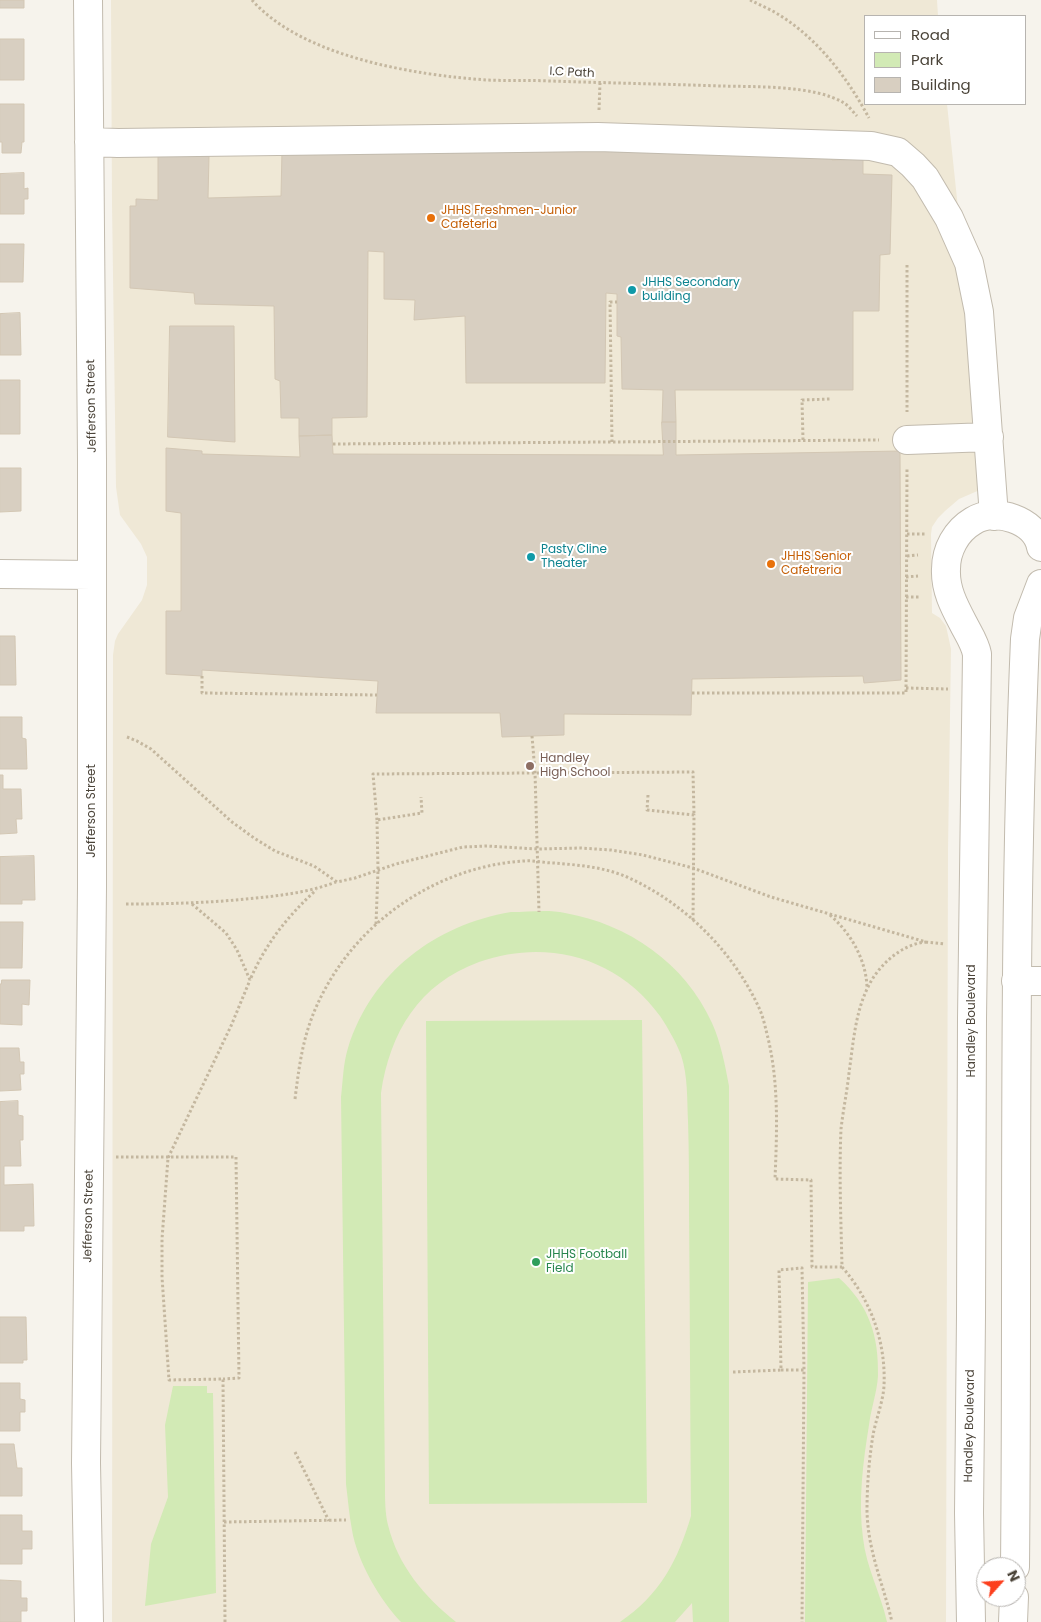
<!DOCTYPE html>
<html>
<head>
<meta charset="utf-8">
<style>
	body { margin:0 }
	#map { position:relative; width:1041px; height:1622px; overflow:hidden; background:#f6f3ec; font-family:Poppins,sans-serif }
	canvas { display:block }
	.legend { position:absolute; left:864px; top:15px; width:162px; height:90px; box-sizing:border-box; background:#fff; border:1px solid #b7b4b0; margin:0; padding:6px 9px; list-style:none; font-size:15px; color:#4b4439 }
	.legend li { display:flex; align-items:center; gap:10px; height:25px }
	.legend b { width:25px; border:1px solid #b7b4b0 }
	.north { position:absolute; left:976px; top:1557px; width:50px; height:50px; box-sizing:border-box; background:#fff; border:1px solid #b7b4b0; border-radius:50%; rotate:64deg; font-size:14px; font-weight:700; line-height:20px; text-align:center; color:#4b4439 }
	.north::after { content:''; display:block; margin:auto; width:18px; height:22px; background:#fc3f1d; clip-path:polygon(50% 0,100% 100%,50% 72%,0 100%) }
</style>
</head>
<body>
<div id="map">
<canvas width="1041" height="1622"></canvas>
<ul class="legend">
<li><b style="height:6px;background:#fff"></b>Road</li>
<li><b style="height:14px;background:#d2eab5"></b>Park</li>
<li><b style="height:14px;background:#d8cfc1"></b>Building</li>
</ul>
<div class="north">N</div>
</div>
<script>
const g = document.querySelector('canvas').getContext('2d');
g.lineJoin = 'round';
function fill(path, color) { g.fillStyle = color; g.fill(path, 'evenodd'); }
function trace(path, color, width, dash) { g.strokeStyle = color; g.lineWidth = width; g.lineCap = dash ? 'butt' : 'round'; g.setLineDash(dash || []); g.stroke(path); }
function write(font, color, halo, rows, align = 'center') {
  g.font = font + ' Poppins,sans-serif'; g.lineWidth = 4; g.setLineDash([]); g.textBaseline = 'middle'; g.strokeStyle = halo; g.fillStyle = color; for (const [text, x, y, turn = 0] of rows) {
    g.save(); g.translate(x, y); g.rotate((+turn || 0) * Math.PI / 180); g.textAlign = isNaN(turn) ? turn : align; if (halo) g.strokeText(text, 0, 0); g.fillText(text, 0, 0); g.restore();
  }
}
const education = new Path2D(`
	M111,0h826l1,16h-73v88h82l38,360 -3,25 -23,10 -14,12 -7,7 -6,9 -1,7 1,79 8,5 6,8 5,23 -3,201 -2,772h-834l1,-967 2,-14 3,-7 24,-34 5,-15v-28l-6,-13 -21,-29 -4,-28 -4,-283z`);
const green = new Path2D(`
	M511,912c18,0 37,-3 54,1 63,11 120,50 147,110 9,20 13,42 17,63v536h-36l-1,-19 -17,19h-55c40,-27 58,-62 71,-106 -1,-102 -1,-204 -2,-306 0,-30 0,-59 -1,-89 -1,-22 0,-45 -7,-66 -5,-13 -13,-27 -21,-39 -42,-59 -114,-78 -181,-54 -60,22 -89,70 -98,131l4,393c0,13 0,27 3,39 10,41 36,71 68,97h-55c-21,-22 -44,-61 -49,-92 -3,-15 -4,-31 -6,-46l-5,-387c2,-16 2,-33 7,-49 24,-76 87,-123 163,-136z
	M642,1020l5,483 -218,1 -3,-483z
	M839,1278c30,27 40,58 39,98 -1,16 -7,33 -9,49 -6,37 -11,76 -6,113 3,29 18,56 24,84h-82l3,-340z
	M173,1386h34v7h6l3,200 -71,13 6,-62 17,-47 -3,-72z`);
const building = new Path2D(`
	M0,0h24v8h-24z
	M0,39h24v41h-24z
	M0,104h24v38h-2l-1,11h-19v-11h-2z
	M673,147l158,6 1,7 31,-1v15l29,1 -2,79 -10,1 -1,56h-26v79h-178l1,32h-14l1,-32 -41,-1 -1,-52 -4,-1v-42l-11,-1 -1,90h-139l-1,-67 -51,4 1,-20 -31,-1v-47l-16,-1 -1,166 -35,1v17l-33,1v-18h-18l-1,-37 -5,-2 -1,-73 -79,-2 -1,-11 -64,-5v-82h6v-7l22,1v-44h51l-1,42 73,-2 1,-45z
	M24,173v16l4,-1v11h-4v15h-24v-40z
	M0,244h24l-1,38h-23z
	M20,313l1,42h-21v-41z
	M170,326h64l1,116 -67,-5z
	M0,380h20v54h-20z
	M662,422h14v33l224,-4 1,229 -37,3 -1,-7 -171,3 -1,36 -127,-1v21l-62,2 -2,-24h-124l2,-32 -176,-11v6l-36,-2v-63h15v-98l-15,-2v-63l36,3v3l98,3 -1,-21 33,-1 1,19 330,1z
	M0,468h21v43l-21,1z
	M0,636h15l1,49h-16z
	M0,717h22v21l4,1 1,30h-27z
	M0,775h3v14h18l1,30h-6l1,14 -17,1z
	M34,856l1,44h-13v4h-22v-47z
	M0,922h23l-1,46h-22z
	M2,980h28l-1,25 -7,-1v21l-22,-1v-40h1z
	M0,1048h19l1,14h4v12h-4l1,16 -21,1z
	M18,1101v14l5,1v24h-3l1,26h-17v19l29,-1 1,42h-10v5h-24v-129z
	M0,1317h26l1,43h-4v3h-23z
	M0,1383h20v16l5,1v12h-5v19h-20z
	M0,1444h14l3,24h5v28h-22z
	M0,1515h22v16h10v18h-10v15h-22z
	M0,1580l21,1v17h6v13h-6v11h-21z`);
const path = new Path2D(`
	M252,0c50,57 162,75 235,80 21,1 42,0 64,1 57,2 113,3 170,5 34,1 94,-1 123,17 5,3 9,9 13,13
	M750,0c10,5 22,10 31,16 39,25 67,63 88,102
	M599,110l1,-27
	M907,265v147
	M803,440l-1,-40 28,-1
	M612,442l-2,-140h7
	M333,444l546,-4
	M907,534h19
	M907,556l11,-1
	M906,577l12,-1
	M906,597h15
	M202,676v17l175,2
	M906,688l42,1
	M692,693h214l1,-225
	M532,736l3,36 4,140
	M127,737l10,4 14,8 81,73 22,16 21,13 39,15 23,16 18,-4 41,-14 67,-17 24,-1 50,3 44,-1 30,2 32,5 50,13 78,29 155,45 19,2
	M648,795l-1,15 47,5 -1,105
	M377,820l-4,-46 320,-2 1,43
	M126,904c41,0 80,-1 120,-5 31,-3 61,-6 90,-17
	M192,904l34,29 11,17 13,30c16,-37 37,-63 66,-90
	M830,915c21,18 36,45 37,72
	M376,924l2,-54 -1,-50 45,-7 -1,-16
	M295,1099c5,-40 9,-71 29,-108 39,-74 117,-125 200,-130 10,-1 20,2 30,2 24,2 50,4 73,14 58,26 107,75 133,133 3,7 5,16 7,24 12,47 10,96 8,145l36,1 1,87h30c-1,-46 -3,-92 -1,-138 2,-18 6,-37 8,-56 4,-28 6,-60 19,-86 10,-21 33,-43 58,-45
	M116,1157h120l3,221 -16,1
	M842,1267c29,33 44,75 42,119 -1,16 -8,33 -11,49 -4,25 -6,50 -6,76 1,41 16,72 25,111
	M781,1370h23
	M733,1372l48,-2 -2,-100 23,-2 2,102 -2,252
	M295,1452l34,69
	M224,1522l122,-2
	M225,1622l-2,-243 -54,1 -7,-103v-38l6,-81 63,-132 19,-46`);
const minor = new Path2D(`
	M88,0l4,459v428l-6,576 3,159
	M89,142l29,1 480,-6 273,9 27,6 15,13 12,13 24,40 20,45 10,49 15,204
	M907,440l82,-3
	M0,574l91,1
	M1016,981h25
	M1015,1567c3,-309 -3,-619 10,-928l3,-21 13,-34
	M971,1622l-2,-109 2,-197 1,-298 5,-364c-2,-11 -9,-21 -14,-31 -9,-17 -18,-34 -17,-54 0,-19 10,-38 27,-48 22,-14 63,-1 68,26
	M1013,1622l1,-25`);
const markers = [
	[431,218,5,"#e8710a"],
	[632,290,5,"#0f9aa8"],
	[531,557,5,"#0f9aa8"],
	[771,564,5,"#e8710a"],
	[530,766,5,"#8d6e63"],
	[536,1262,5,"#2e9e5b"]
];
const streetNames = [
	["I.C Path",572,73,3],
	["Jefferson Street",92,406,-91],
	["Jefferson Street",92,811,-90],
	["Handley Boulevard",972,1021,-90],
	["Jefferson Street",89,1216,-89],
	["Handley Boulevard",970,1426,-89]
];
const foodNames = [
	["JHHS Freshmen-Junior",441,211],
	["Cafeteria",441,225],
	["JHHS Senior",781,557],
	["Cafetreria",781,571]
];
const cultureNames = [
	["JHHS Secondary",642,283],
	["building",642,297],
	["Pasty Cline",541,550],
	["Theater",541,564]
];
const educationNames = [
	["Handley",540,759],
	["High School",540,773]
];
const leisureNames = [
	["JHHS Football",546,1255],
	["Field",546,1269]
];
fill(education, '#efe8d6');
fill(green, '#d2eab5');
fill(building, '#d8cfc1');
trace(building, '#d3c7b4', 1);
trace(minor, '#c2bbae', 30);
trace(path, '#c4b79f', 3, [2.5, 2.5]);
trace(minor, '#fff', 28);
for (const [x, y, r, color] of markers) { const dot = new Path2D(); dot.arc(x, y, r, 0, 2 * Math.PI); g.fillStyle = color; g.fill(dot); trace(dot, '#fff', 2); }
write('12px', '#4b4439', '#fff', streetNames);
write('12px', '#c56008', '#fff', foodNames, 'left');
write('12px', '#0d838f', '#fff', cultureNames, 'left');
write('12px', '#785e54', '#fff', educationNames, 'left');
write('12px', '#27864d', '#fff', leisureNames, 'left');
</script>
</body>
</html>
